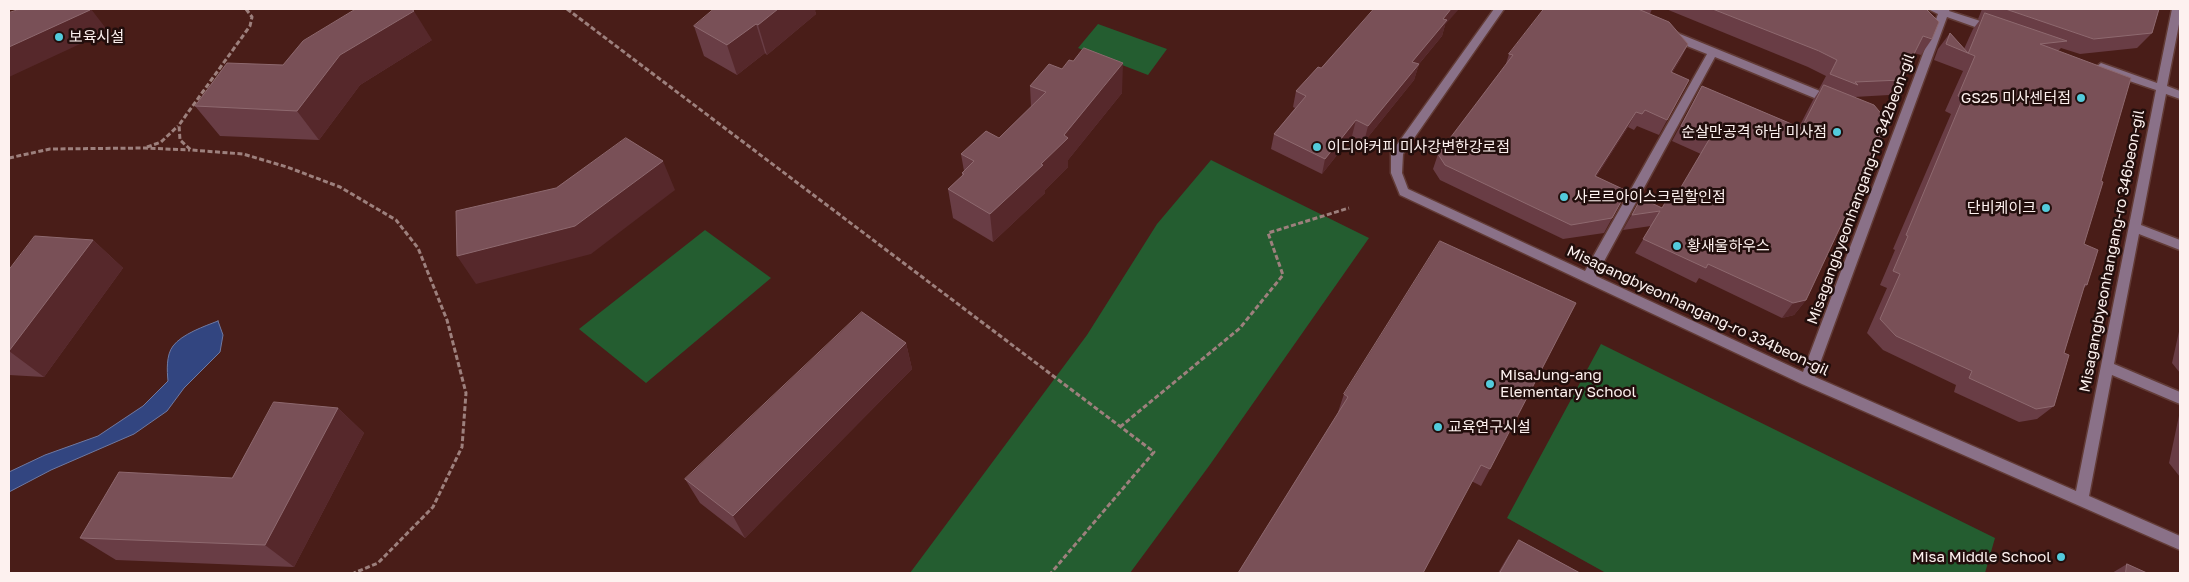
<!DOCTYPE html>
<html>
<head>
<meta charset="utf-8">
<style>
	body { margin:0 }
	#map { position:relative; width:2189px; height:582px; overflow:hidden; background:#491d18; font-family:"Golos Text",sans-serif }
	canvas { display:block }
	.frame { position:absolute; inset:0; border:10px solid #fdf1ef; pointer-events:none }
</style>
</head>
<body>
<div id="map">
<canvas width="2189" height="582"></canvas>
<div class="frame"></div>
</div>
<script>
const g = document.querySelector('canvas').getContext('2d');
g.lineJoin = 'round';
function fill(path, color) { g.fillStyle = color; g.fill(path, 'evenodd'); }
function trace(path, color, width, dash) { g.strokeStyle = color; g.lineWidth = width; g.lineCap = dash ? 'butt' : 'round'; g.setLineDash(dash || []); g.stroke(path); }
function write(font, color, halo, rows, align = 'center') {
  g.font = font + ' "Golos Text","Noto Sans KR",sans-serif'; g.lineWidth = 5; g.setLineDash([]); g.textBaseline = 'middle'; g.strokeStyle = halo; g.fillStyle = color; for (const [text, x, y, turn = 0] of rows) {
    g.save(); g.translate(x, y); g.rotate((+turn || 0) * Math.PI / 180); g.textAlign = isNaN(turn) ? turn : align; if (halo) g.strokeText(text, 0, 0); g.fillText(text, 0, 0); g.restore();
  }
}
const green = new Path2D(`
	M1098,24l69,25 -19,26 -70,-27z
	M1211,160l158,78 -160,228 -79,107h-220l177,-238 70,-111z
	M705,230l66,48 -125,105 -67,-54z
	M1601,344l394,194 -10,35h-379l-99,-55z`);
const water = new Path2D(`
	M218,321l5,14 -3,17 -36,36 -17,23 -33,23 -83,36 -42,22v-20l36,-17 53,-19 45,-30 25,-25c-1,-10 -2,-26 5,-35 9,-12 32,-20 45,-25z`);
const path = new Path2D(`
	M246,9l6,8 -2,9 -71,99 1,15 11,10 52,4 44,13 53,20 56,33 22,28 29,72 19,73 -4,54 -29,60 -55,56 -24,10
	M567,9l587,443 -103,121
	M147,147l14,-5 17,-16
	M9,158l41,-9 95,-1 45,2
	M1120,427l120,-99 43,-53 -15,-42 81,-25`);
const minor = new Path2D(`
	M1494,9h10l-101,145 -1,19 6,16 177,82 122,-217 -40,-16 -1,-3 1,-3h8l162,66 2,3 -2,3h-8l-114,-47 -119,219 207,96 135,-358 -10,-5h22l-1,2 47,15 1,3 -5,4 -45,-16 -132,360 261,114 80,-401 -59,-20 -1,-3 5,-4 56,20 15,-74h8v10l-13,67 13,5v8l-14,-5 -25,131 39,15v10l-41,-16 -25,130 66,28v12l-68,-29 -23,121 91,40v14l-378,-166 -402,-189 -9,-22v-20z`);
const wall = new Path2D(`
	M1544,9h108l-2,5 38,30 -8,16 -8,13 17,7 -30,55 -22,-9 -3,4 -6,-3 -32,50 31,14 -23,42 -41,6 -123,-59 -7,-11 5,-15 67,-87 4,-13z
	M1666,9h260l6,30 -11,16 -7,-2 -13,27 -12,15 -35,2 -48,203 -12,15 -12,3 -83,-40 -3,5 -61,-30 16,-27 -28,4 18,-32 21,10 12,-9 27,-45 -29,-13 30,-55 97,41 14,-27 7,-10 -1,-1 7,-13 -18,-9z
	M1982,9h177l-7,24 -15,15 -57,6 -19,-6 -3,3 26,193 3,41 -4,4 -19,64 -10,53 -17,13 -18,3 -65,-30 2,-7 -73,-35 -16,-17 20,-45 -7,-3 15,-35 -2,-1 58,-135 -6,-3 18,-40 -29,-11 4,-11 12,-16 14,16 9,-20 7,-9 -2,-1z
	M815,11l1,3 -49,41 -2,-2 -28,22 -33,-19 -10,-30z
	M1445,25l-3,11 -23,28 -5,16 -50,62 -12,-6 -30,38 -51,-25 3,-15 21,-26 -2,-1 3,-16 25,-23z
	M432,40l-72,45 -41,55 -99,-4 -25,-30z
	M1030,86l92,7 -54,67v7l-23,23v3l-52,49 -40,-24 -5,-29 14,-13v-3l2,-2 -3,-17 38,-16 32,-31z
	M93,240l30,28 -79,109 -35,-2v-105z
	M2180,327v46l-8,-10z
	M906,343l6,26 -167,169 -45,-35 -15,-24z
	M1344,394l146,75 -9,17 -143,-74z
	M338,408l26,25 -70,134 -178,-7 -36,-22 152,-60z
	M2180,411v66l-11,-14z
	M1519,540l61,33h-82l10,-17z
	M2127,564l20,9h-35z`);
const shadedWall = new Path2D(`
	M89,9h2l17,22 -99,46v-30z
	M778,9h39l-2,2 1,3 -49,41 -9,-30z
	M1451,9h8l-14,16 -3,11 -34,41 4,-15 31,-43z
	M414,11l18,29 -72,45 -41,55 -22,-29 43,-56z
	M756,24l9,29 -28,22 -10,-30z
	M1688,44l-8,16 -18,28 9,-16z
	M1123,63l-1,30 -54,67v7l-23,23v3l-52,49 -3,-28 51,-50z
	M1419,64l-5,16 -50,62 4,-16z
	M1636,112l-8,15 -41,64 8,-15z
	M1356,120l-4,16 -30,38 3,-15z
	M663,161l12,29 -84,64 -115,30 -19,-28z
	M93,240l30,28 -79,109 -35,-26z
	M1806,300l-12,15 -12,3 11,-15z
	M906,343l6,26 -167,169 -12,-22z
	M338,408l26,25 -70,134 -29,-22z`);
const building = new Path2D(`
	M20,9h69l1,1 -81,37v-34z
	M356,9h55l3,2 -74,44 -43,56 -102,-5 32,-43 56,2 20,-24z
	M714,9h64l-20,16 -2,-1 -29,21 -33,-19z
	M1374,9h77l-8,10 4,1 -35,42 7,2 -51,62 -12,-6 -31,39 -51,-25 32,-38 -10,-5 22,-24 3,1z
	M1544,9h94l31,13 19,22 -17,28 18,8 -22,40 -22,-10 -3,4 -6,-2 -41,64 32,15 -15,27 -41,7 -126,-60 -7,-11 75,-99 -4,-1z
	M1713,9h213l13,13 -7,17 -9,-3 -22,44 -46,2 3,3 -28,-11 7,-14 -18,-9z
	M2006,9h153l-7,24 -58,6z
	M1985,13l82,28 -27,3 91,34 -30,103 2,1 -19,62 14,6 -11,35 -2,-1 -21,69 5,2 -15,51 -18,3 -67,-31 3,-7 -76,-35 -16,-17 20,-45 -7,-3 15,-35 -2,-1 57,-137 -5,-2 17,-40 -29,-12 4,-11 18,20z
	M1084,48l39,15 -59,72 4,3 -27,26 2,1 -53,49 -42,-25 16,-15 -2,-1 12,-12 -13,-7 25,-23 13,7 47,-46 -16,-6 19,-22 13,5 7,-9 4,1z
	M1824,85l50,20 15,18 -83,177 -13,3 -85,-39 -2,4 -63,-29 17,-28 -28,4 9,-17 21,10 7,-12 5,3 36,-61 -29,-12 21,-40 99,42z
	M626,138l37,23 -88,65 -118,30 -1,-45 100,-23z
	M35,236l58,4 -84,111v-81z
	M1440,241l136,62 -86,166 -9,-4 -58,108h-185l110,-176 -4,-3z
	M862,312l44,31 -173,173 -48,-37z
	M274,402l64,6 -73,137 -185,-7 39,-66 113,6z
	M1519,540l61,33h-80z
	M2127,564l20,9h-21z`);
const markers = [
	[59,37,5,"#53cbdc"],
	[2081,98,5,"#53cbdc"],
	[1837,132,5,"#53cbdc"],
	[1317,147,5,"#53cbdc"],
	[1564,197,5,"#53cbdc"],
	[2046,208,5,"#53cbdc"],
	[1677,246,5,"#53cbdc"],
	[1490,384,5,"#53cbdc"],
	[1438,427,5,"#53cbdc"],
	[2061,557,5,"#53cbdc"]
];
const poiNames = [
	["보육시설",69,37],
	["GS25 미사센터점",2071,98,"right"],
	["순살만공격 하남 미사점",1827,132,"right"],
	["이디야커피 미사강변한강로점",1327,147],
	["사르르아이스크림할인점",1574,197],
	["단비케이크",2036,208,"right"],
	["황새울하우스",1687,246],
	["MisaJung-ang",1500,375],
	["Elementary School",1500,392],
	["교육연구시설",1448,427],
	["Misa Middle School",2051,557,"right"]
];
const streetNames = [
	["Misagangbyeonhangang-ro 342beon-gil",1861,189,-70],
	["Misagangbyeonhangang-ro 346beon-gil",2112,251,-79],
	["Misagangbyeonhangang-ro 334beon-gil",1698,311,25]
];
fill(green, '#245d30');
fill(water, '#324580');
trace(water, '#6f79a1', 1);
trace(minor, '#623b36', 3);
trace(path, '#9d807d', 3, [5, 2.5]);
fill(minor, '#8a7188');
fill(wall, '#693d45');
fill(shadedWall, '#56282b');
fill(building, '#795057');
trace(building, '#8e696f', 1);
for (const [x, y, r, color] of markers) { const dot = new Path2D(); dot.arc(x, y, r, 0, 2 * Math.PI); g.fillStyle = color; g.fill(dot); trace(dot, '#220e0c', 2); }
write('15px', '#fdf1ef', '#220e0c', poiNames, 'left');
write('15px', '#fdf1ef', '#220e0c', streetNames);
</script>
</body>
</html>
